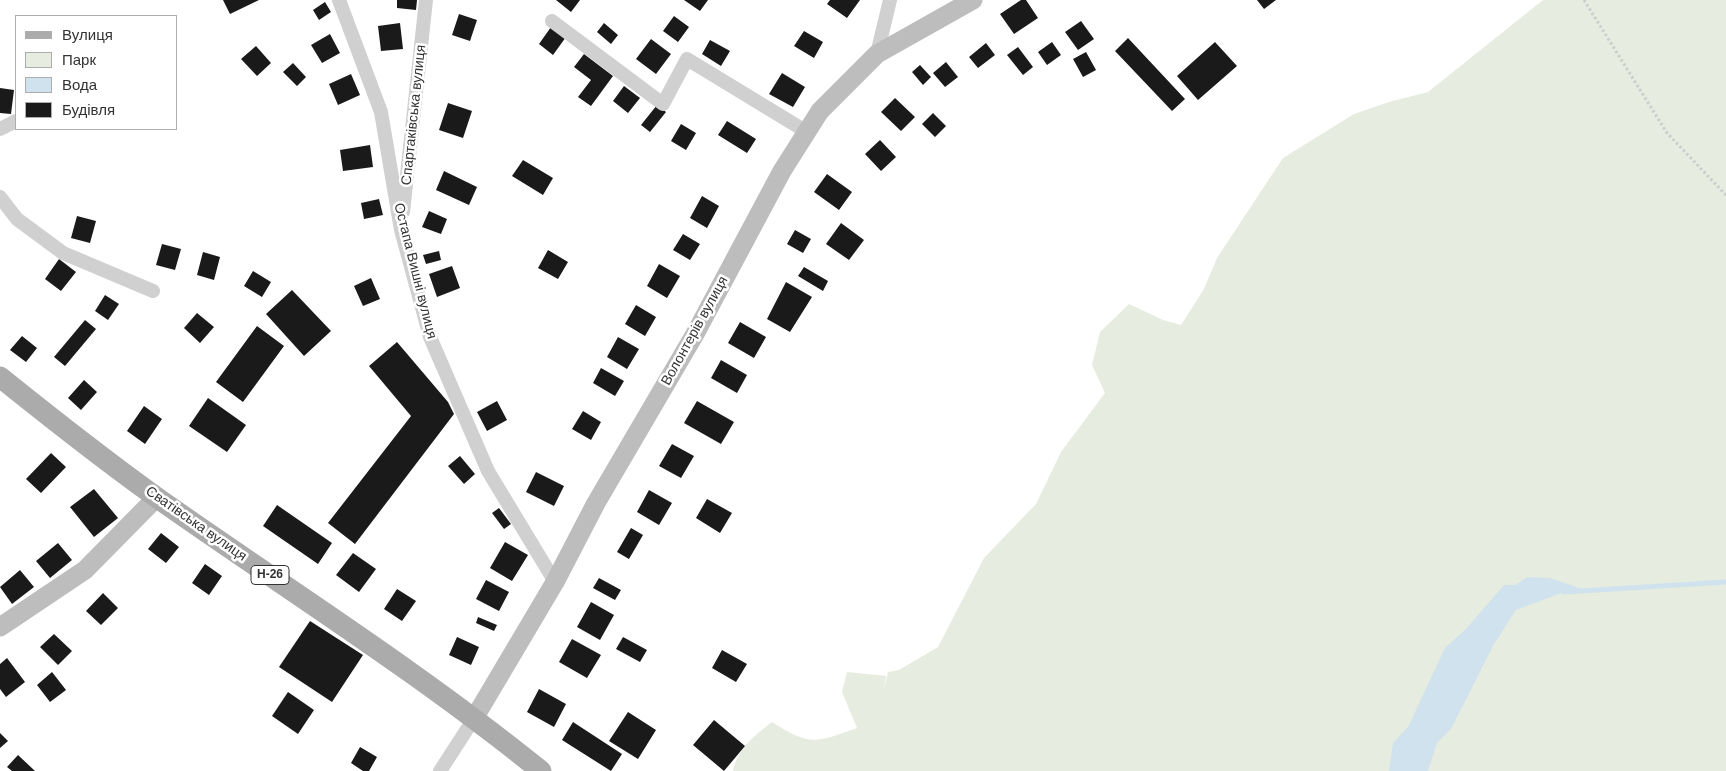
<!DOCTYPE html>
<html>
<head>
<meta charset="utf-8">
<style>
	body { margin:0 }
	#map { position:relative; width:1726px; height:771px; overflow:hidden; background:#fff; font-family:Arial,sans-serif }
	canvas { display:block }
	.legend { position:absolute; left:15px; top:15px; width:162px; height:115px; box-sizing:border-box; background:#fff; border:1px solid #adadad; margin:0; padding:6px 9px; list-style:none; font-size:15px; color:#333 }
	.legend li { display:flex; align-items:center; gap:10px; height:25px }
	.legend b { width:25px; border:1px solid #adadad }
</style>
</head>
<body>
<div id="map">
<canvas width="1726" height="771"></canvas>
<ul class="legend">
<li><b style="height:6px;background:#ababab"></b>Вулиця</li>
<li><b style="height:14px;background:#e6ecdf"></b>Парк</li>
<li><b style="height:14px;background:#cfe2ee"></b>Вода</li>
<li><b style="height:14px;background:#1a1a1a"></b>Будівля</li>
</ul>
</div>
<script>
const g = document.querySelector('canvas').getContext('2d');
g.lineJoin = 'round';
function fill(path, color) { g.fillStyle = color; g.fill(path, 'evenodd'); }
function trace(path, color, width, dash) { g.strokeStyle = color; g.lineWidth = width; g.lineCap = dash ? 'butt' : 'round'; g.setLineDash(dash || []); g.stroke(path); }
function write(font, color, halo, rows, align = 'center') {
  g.font = font + ' Arial,sans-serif'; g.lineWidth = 5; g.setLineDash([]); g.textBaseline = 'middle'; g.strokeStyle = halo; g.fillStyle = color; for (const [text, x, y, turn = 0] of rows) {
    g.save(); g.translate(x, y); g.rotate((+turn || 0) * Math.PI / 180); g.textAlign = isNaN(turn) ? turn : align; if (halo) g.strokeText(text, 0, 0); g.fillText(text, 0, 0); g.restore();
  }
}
const green = new Path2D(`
	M1543,0h183v771h-993c5,-23 21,-35 39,-49 37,24 44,21 85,6l-15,-36 5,-20 39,4 -2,13 4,-17 11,-2 39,-23 46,-89 52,-54 25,-52 44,-59 -13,-28 8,-33 29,-28 34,16 18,5 23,-36 13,-31 66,-100 71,-44 35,-12 39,-10z`);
const water = new Path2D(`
	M1527,577l23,1 35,12 -21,2 -48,18 -22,34 -43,85 -14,14 -9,28h-39l4,-28 15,-16 37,-79 21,-19 38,-44h12z`);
const stream = new Path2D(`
	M1564,592l162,-10`);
const building = new Path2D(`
	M223,0h36l-29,14z
	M397,0h20l-1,10 -19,-2z
	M556,0h24l-9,12z
	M684,0h24l-8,11z
	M830,0h30l-13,18 -20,-14z
	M1021,0h5l12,18 -24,16 -14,-20z
	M1257,0h19l-12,9z
	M325,2l6,10 -12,8 -6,-10z
	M459,14l18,6 -7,21 -18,-6z
	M674,16l15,11 -11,15 -15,-11z
	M1081,21l13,18 -16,11 -13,-18z
	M400,23l3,26 -22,2 -3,-25z
	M604,23l14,12 -7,9 -14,-12z
	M551,27l15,10 -13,18 -14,-11z
	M804,31l19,11 -9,16 -20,-12z
	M330,34l10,19 -18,10 -11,-18z
	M1128,38l57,61 -13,12 -57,-60z
	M651,39l20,15 -15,20 -20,-15z
	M710,40l20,11 -9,15 -19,-12z
	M1052,42l9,13 -14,10 -9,-13z
	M1215,42l22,24 -39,34 -21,-24z
	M986,43l9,12 -17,13 -9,-11z
	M256,46l15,17 -14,13 -16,-17z
	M1018,47l15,20 -10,8 -16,-20z
	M1086,52l10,18 -13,7 -10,-18z
	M584,54l29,22 -22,30 -13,-9 13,-17 -17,-13z
	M946,62l12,15 -13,10 -12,-14z
	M293,63l13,14 -9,9 -14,-14z
	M920,65l11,12 -8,8 -11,-13z
	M782,73l23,14 -12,20 -24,-13z
	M351,74l9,21 -22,10 -9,-21z
	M624,86l16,12 -12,15 -15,-12z
	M0,88l14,2 -3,24 -11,-1z
	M895,98l20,19 -14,14 -20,-19z
	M448,103l24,8 -9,27 -24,-8z
	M657,105l9,7 -16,20 -9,-7z
	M933,113l13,13 -11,11 -13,-13z
	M727,121l29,18 -9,14 -29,-18z
	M681,124l15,9 -10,17 -15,-9z
	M880,140l16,17 -15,14 -16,-17z
	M370,145l3,22 -30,4 -3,-21z
	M523,160l30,18 -10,17 -31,-19z
	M444,171l33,16 -8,18 -33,-15z
	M827,174l25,18 -13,18 -25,-18z
	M702,196l17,10 -12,22 -17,-10z
	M379,199l4,16 -19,4 -3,-16z
	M429,211l18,8 -6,15 -19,-7z
	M77,216l19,5 -6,22 -19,-5z
	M841,223l23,17 -15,20 -23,-16z
	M795,230l16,9 -8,14 -16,-9z
	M683,234l17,10 -10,16 -17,-10z
	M162,244l19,5 -6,21 -19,-5z
	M548,250l20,12 -10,17 -20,-11z
	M439,251l2,9 -15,4 -3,-9z
	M203,252l17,5 -6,23 -17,-5z
	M59,259l17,13 -15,19 -16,-12z
	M659,264l21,12 -13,22 -20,-12z
	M452,266l8,22 -23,9 -8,-23z
	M804,267l24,14 -5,10 -25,-15z
	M253,271l18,11 -9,15 -18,-11z
	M371,278l9,21 -17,7 -9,-20z
	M786,282l26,15 -22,35 -23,-13z
	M292,290l39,41 -27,25 -38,-42z
	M105,295l14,9 -11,16 -13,-9z
	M636,305l20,12 -11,19 -20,-12z
	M197,313l17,14 -14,16 -16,-15z
	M85,320l11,9 -31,37 -11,-9z
	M740,322l26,15 -12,21 -26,-15z
	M257,326l27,20 -41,56 -27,-20z
	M22,336l15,12 -11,14 -16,-12z
	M618,337l21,12 -12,20 -20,-12z
	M397,342l51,60 6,12 -99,130 -27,-21 83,-107 -42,-50z
	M721,360l26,15 -10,18 -26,-15z
	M601,368l23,13 -9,15 -22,-13z
	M84,380l13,12 -16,18 -13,-12z
	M208,398l38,27 -19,27 -38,-26z
	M497,401l10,19 -20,11 -10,-19z
	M697,401l37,21 -13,22 -37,-21z
	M144,406l18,13 -17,25 -18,-13z
	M583,411l18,11 -10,18 -19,-11z
	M672,444l22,12 -13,22 -22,-12z
	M51,453l15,14 -25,26 -15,-14z
	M460,456l15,18 -11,10 -16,-18z
	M536,472l28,14 -10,20 -28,-14z
	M94,489l24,29 -24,19 -24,-30z
	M649,490l23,13 -13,22 -22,-13z
	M707,499l25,14 -12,20 -24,-15z
	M277,505l55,38 -14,21 -55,-38z
	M499,508l12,16 -7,5 -12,-16z
	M631,528l12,7 -14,24 -12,-7z
	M161,533l18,14 -13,16 -18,-14z
	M505,542l23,13 -16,26 -22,-13z
	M58,543l14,17 -22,18 -14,-17z
	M353,553l23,16 -17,23 -23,-17z
	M205,564l17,12 -13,19 -17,-12z
	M20,570l14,17 -22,17 -12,-17z
	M599,578l22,12 -6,10 -22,-12z
	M486,580l23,12 -10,19 -23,-12z
	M397,589l19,12 -14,20 -18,-12z
	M103,593l15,15 -17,17 -15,-14z
	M591,602l23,13 -14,25 -23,-13z
	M478,617l19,8 -3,6 -18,-8z
	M310,621l53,34 -31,47 -53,-35z
	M54,634l18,17 -14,14 -18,-18z
	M457,637l22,10 -8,18 -22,-10z
	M623,637l24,13 -7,12 -24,-13z
	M572,639l29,16 -14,23 -28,-16z
	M722,650l25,14 -11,18 -24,-14z
	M7,658l18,24 -19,15 -6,-8v-25z
	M52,672l14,18 -16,12 -13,-17z
	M539,689l27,15 -12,23 -27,-15z
	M288,692l26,18 -16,24 -26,-18z
	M628,712l28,18 -18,29 -29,-18z
	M714,720l31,26 -21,25 -31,-26z
	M573,722l49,32 -11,17 -49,-31z
	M0,733l8,8 -8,7z
	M360,747l17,10 -8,14h-6l-12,-8z
	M18,755l17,16h-23l-5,-4z`);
const path = new Path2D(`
	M1584,0l83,133 59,62`);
const street = new Path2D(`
	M339,0l42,112 20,118 29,107 58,134 67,111
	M552,21l111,83 24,-45 120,73
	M877,54l13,-54
	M0,129l16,-8
	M0,197l17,22 46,34 90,38
	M403,212l23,-212
	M440,771l35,-54`);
const secondary = new Path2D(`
	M0,627l85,-57 72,-73
	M475,717l80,-135 41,-79 99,-169 87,-163 38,-60 57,-57 96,-54`);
const primary = new Path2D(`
	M0,377c51,41 103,82 156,120 129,91 263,175 385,274`);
const shields = [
	[270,575,38]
];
const shieldNames = [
	["Н-26",270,575]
];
const streetNames = [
	["Спартаківська вулиця",414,115,-84],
	["Остапа Вишні вулиця",415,271,76],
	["Волонтерів вулиця",695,331,-61],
	["Сватівська вулиця",196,524,35]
];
fill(green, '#e6ecdf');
fill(water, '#cfe2ee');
trace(stream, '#cfe2ee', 5);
fill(building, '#1a1a1a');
trace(path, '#cdcdcd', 3, [2.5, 2.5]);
trace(street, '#d0d0d0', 14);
trace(secondary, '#bdbdbd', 19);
trace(primary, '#ababab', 21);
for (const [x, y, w] of shields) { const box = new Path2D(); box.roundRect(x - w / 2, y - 9.5, w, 19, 4); g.fillStyle = '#fff'; g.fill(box); trace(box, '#333', 1); }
write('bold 12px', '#333', null, shieldNames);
write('14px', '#333', '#fff', streetNames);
</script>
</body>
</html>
